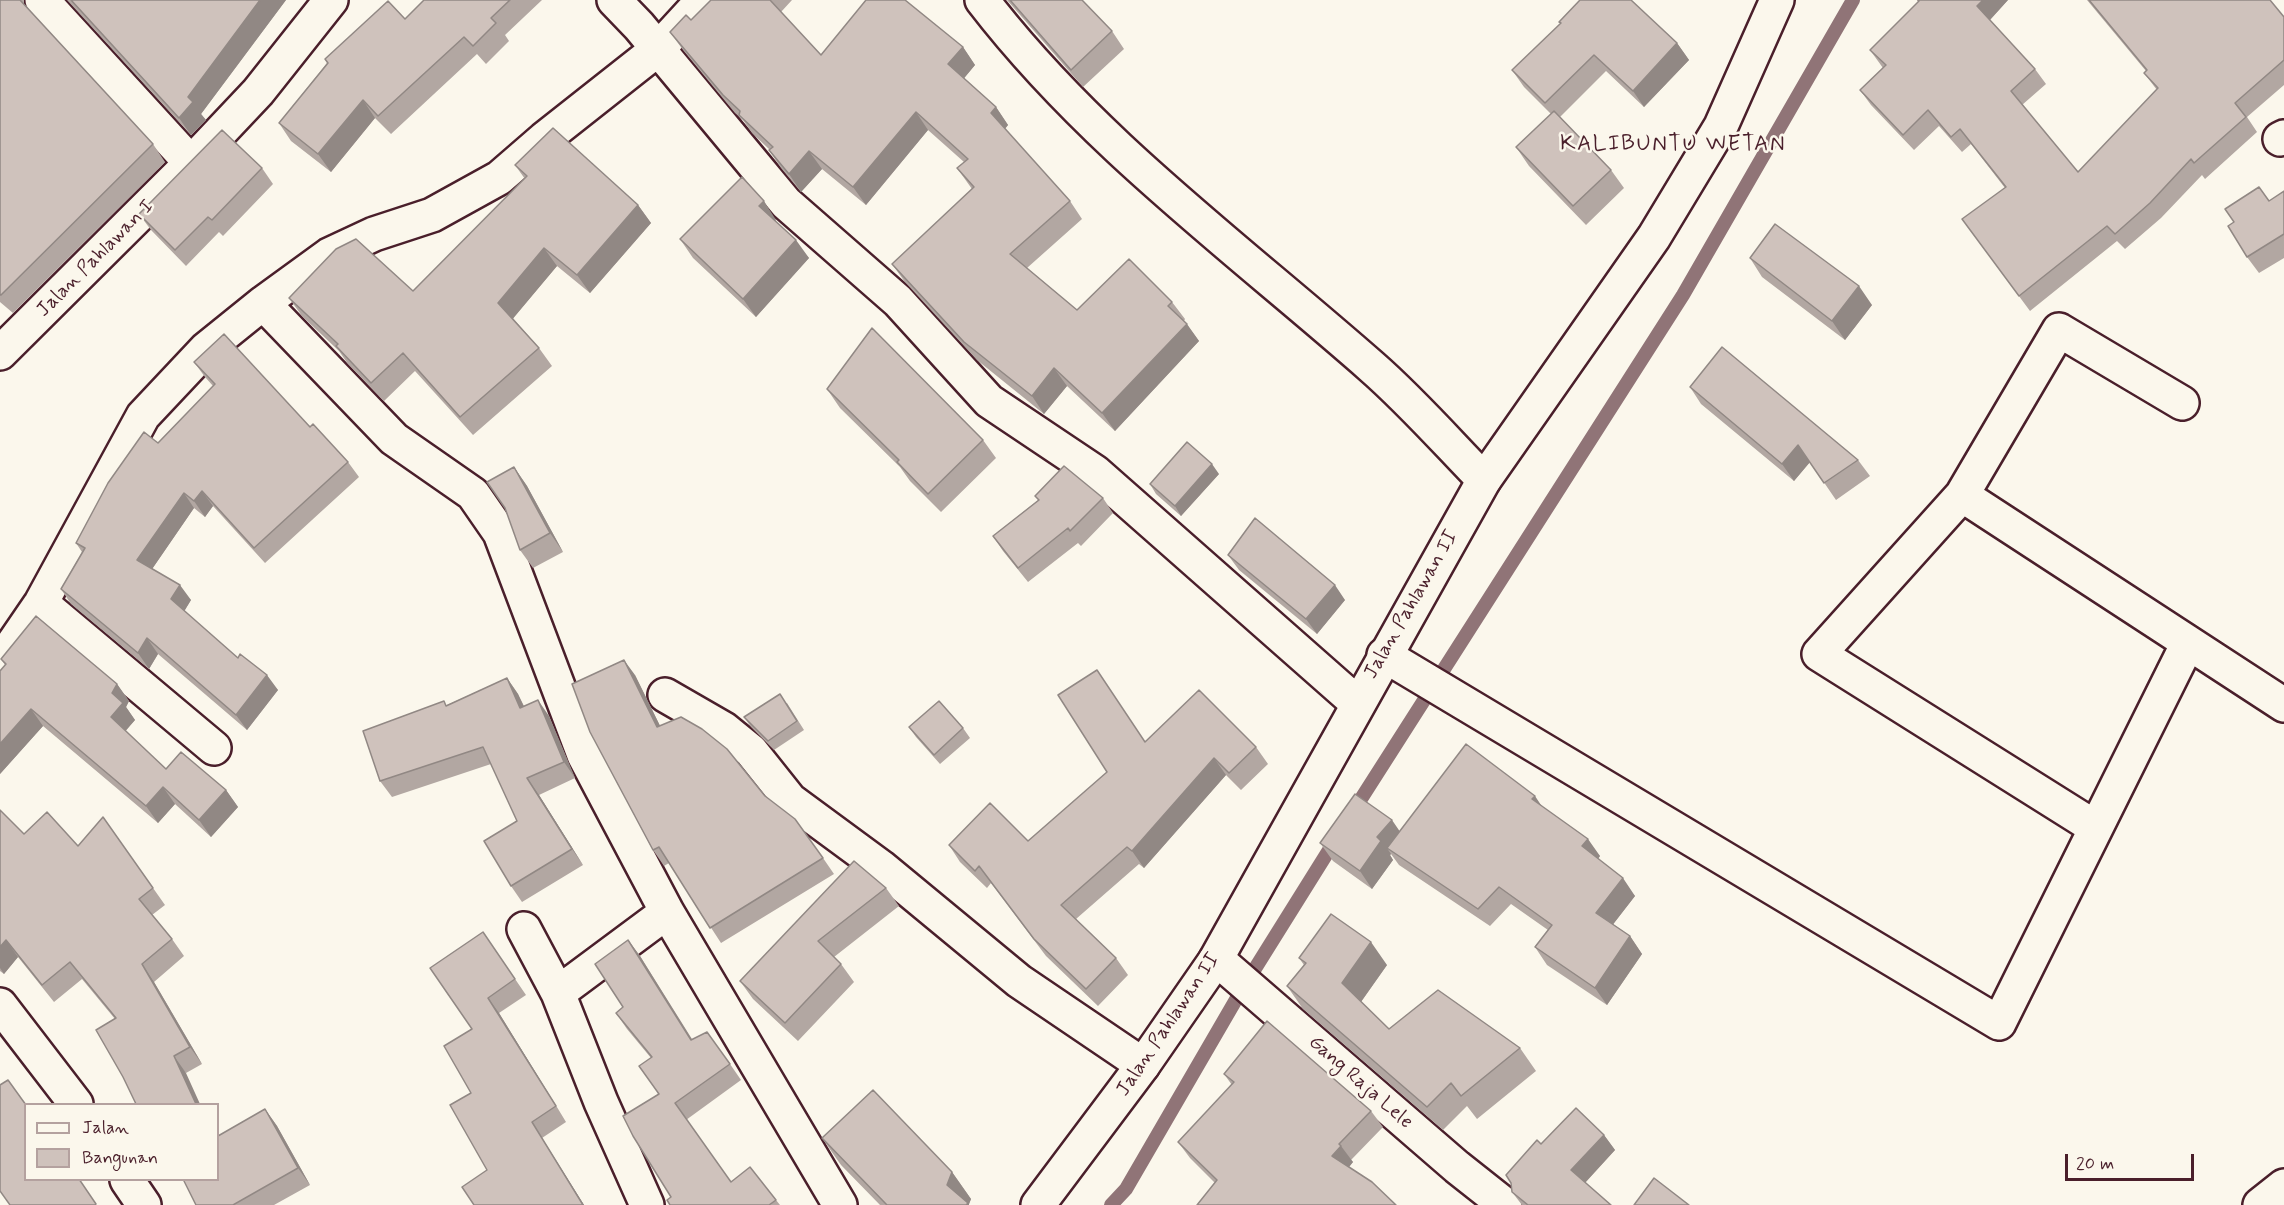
<!DOCTYPE html>
<html>
<head>
<meta charset="utf-8">
<style>
	body { margin:0 }
	#map { position:relative; width:2284px; height:1205px; overflow:hidden; background:#fbf7ec; font-family:Mynerve,sans-serif }
	canvas { display:block }
	.legend { position:absolute; left:24px; top:1103px; width:195px; height:78px; box-sizing:border-box; background:#fbf7ec; border:2px solid #b4a19f; margin:0; padding:8px 10px; list-style:none; font-size:18px; color:#4a1f2b }
	.legend li { display:flex; align-items:center; gap:12px; height:30px }
	.legend b { width:30px; border:2px solid #b4a19f }
	.scale { position:absolute; left:2065px; top:1154px; width:129px; height:27px; box-sizing:border-box; border:3px solid #4a1f2b; border-top:0; padding-left:8px; font-size:18px; line-height:21px; white-space:nowrap; color:#4a1f2b; -webkit-text-stroke:4px #fbf7ec; paint-order:stroke }
</style>
</head>
<body>
<div id="map">
<canvas width="2284" height="1205"></canvas>
<ul class="legend">
<li><b style="height:8px;background:#fbf7ec"></b>Jalan</li>
<li><b style="height:16px;background:#cfc2bc"></b>Bangunan</li>
</ul>
<div class="scale">20 m</div>
</div>
<script>
const g = document.querySelector('canvas').getContext('2d');
g.lineJoin = 'round';
function trace(path, color, width, dash) { g.strokeStyle = color; g.lineWidth = width; g.lineCap = dash ? 'butt' : 'round'; g.setLineDash(dash || []); g.stroke(path); }
function fill(path, color) { g.fillStyle = color; g.fill(path, 'evenodd'); }
function write(font, color, halo, rows, align = 'center') {
  g.font = font + ' Mynerve,sans-serif'; g.lineWidth = 5; g.setLineDash([]); g.textBaseline = 'middle'; g.strokeStyle = halo; g.fillStyle = color; for (const [text, x, y, turn = 0] of rows) {
    g.save(); g.translate(x, y); g.rotate((+turn || 0) * Math.PI / 180); g.textAlign = isNaN(turn) ? turn : align; if (halo) g.strokeText(text, 0, 0); g.fillText(text, 0, 0); g.restore();
  }
}
const stream = new Path2D(`
	M1352,813l331,-518 170,-295
	M1111,1205l15,-16 115,-198 95,-152`);
const minor = new Path2D(`
	M42,0l149,163
	M614,0l25,26 147,177 112,98 91,100 106,71 262,231
	M982,0c109,142 256,249 390,367 39,34 75,75 112,113
	M2280,139l4,-2
	M263,303l131,136 79,55 27,39 84,222 83,157 173,293
	M1962,495l322,210
	M41,603l173,145
	M1384,655l615,368 189,-380
	M0,663l41,-60 102,-187 63,-67 57,-46 66,-48 45,-21 58,-19 67,-37 45,-39 114,-90 45,-49
	M665,695l59,34 27,22 39,49 91,67 138,114 124,84
	M2096,828l-277,-174 143,-159 97,-165 123,73
	M524,929l34,64 43,109 46,103
	M1215,961h4l238,206 48,38
	M558,993l109,-81
	M0,1005l76,99
	M127,1180l17,25
	M2260,1205l24,-19`);
const tertiary = new Path2D(`
	M1038,1205l105,-140 72,-104 269,-481 170,-243 67,-111 56,-126`);
const secondary = new Path2D(`
	M0,353l191,-190 67,-71 73,-92`);
const wall = new Path2D(`
	M0,0h24v4l129,140 12,18 -152,151 -13,-11z
	M67,0h219l-85,114 5,6 -15,15z
	M424,0h118l-37,35 4,6 -23,23 -9,-10 -86,80 -16,-16 -44,54 -40,-31 -12,-18 48,-60 -2,-4 80,-40z
	M711,0h81l-11,12 40,43 142,-8 12,18 -11,13 32,29 12,18 -3,4 65,72 12,18 -55,49 50,42 95,-8 13,17 -1,2 15,20 -84,90 -48,-45 -23,28 -67,-54 -72,-78 -13,-18 80,-75 -15,-21 7,-6 -36,-32 -62,75 -44,-36 -21,23 -20,-24 -12,-18h1l-18,-17 -9,-13 -8,-7 -52,-63 -13,-18 21,-12z
	M1007,0h75l30,31 12,18 -41,38z
	M1917,0h91l-18,20 45,49 11,15 -24,21 56,67 79,-82 -13,-17 2,-2 -59,-71h183l14,17v68l-37,32 10,15 -52,47 -3,-4 -41,43 -36,31 -8,-8 -87,70 -57,-77 32,-46 -34,-44 -9,8 -23,-26 -25,24 -43,-45 -11,-15 23,-22 -13,-18 48,-48z
	M1561,24l116,19 12,17 -45,47 -38,-36 -46,46 51,53 13,18 -38,37 -57,-59 -13,-19 35,-33 -27,-27 -12,-17z
	M515,165l123,40 13,18 -61,70 -33,-27 -44,52 26,30 13,18 -79,69 -58,-64 -31,30 -36,-37 -9,-13 -37,-35 -13,-18 124,-7 112,-112z
	M262,168l11,16 -50,52 -4,-4 -33,34 -35,-36 -12,-16z
	M2284,191v67l-25,15 -12,-16z
	M776,220l-1,1 34,37 -53,59 -63,-59 -13,-19z
	M1750,258l122,47 -27,35 -83,-63z
	M194,362l116,65 38,35 11,15 -94,86 -52,-57 -8,11 -11,-9 -42,61 39,31 -7,11 54,47 40,32 -31,40 -89,-76 -9,15 -78,-65 -10,-15 21,-37 -6,-9 82,-100 55,-57 -8,-9z
	M1690,387l168,73 12,16 -34,24 -26,-38 -16,19 -93,-77z
	M827,389l156,51 13,18 -55,54 -31,-31 -10,-14 -60,-59z
	M514,467l13,19 36,66 -30,16 -13,-18z
	M1219,474l-38,42 -25,-22 -6,-10z
	M1035,496l68,2 10,15 -32,33 -3,-3 -50,39 -25,-31 -10,-15 45,-36z
	M1228,555l117,45 -28,34 -78,-64z
	M1,659l116,25 12,17 -3,6 9,13 -10,11 41,38 60,21 12,17 -27,30 -36,-33 -17,19 -115,-97 -43,48 5,-109z
	M635,675l25,51 105,70 58,62 11,16 -113,69 -52,-80 -5,3 -11,-16z
	M507,678l11,16 6,12 25,10 26,62 -36,17 44,70 -61,37 -11,-16 6,-65 -26,-57 -99,33 -12,-16 67,-76z
	M787,703l17,27 -30,20 -23,-23 -7,-10z
	M909,727l54,1 7,10 -30,26 -24,-27z
	M1145,742l111,5 12,17 -27,26 -15,-15 -82,93 -5,-4 -63,55 40,39 12,17 -30,31 -52,-50 -55,-73 -4,5 -27,-26 -11,-17 79,-4z
	M1541,806l59,50 -2,3 37,37 -22,28 17,12 12,18 -35,51 -60,-40 -12,-18 13,-17 -37,-26 -21,22 -91,-61 -8,-11 -1,1 3,5 -21,29 -39,-28 -13,-18 79,-12z
	M0,810l24,24 54,12 25,-29 62,88 -13,10 20,24 12,17 -30,26 48,82 -16,9 -71,-54 -33,-40 -28,23 -36,-45 -14,17 -4,-3z
	M886,888l13,18 -65,51 7,7 13,18 -56,59 -45,-42 -13,-18z
	M483,932l43,63 -27,18 67,109 -24,16 42,67h-110l13,-35 -16,-77 1,-64z
	M628,940l12,16 52,83 38,25 11,16 -55,40 45,62 45,18 4,5h-110l1,-8 -13,-103 -7,-36 -24,-29 -11,-16 7,-6z
	M1299,958l88,7 -26,37 28,27 131,19 16,23 -59,48 -10,-13 -24,24 -140,-121 -16,-23 17,-21z
	M1224,1074l147,37 12,16 -32,33 2,2 -4,5 -134,16 -25,-25 -12,-16 54,-57z
	M265,1109l12,17 33,59 -36,20h-78z
	M1604,1135l11,15 -30,33 26,22h-89l-10,-13 29,-48z
	M822,1138l130,34 19,27 -2,5v1h-89l-39,-40z`);
const shadedWall = new Path2D(`
	M260,0h26l-85,114 5,6 -15,15 -12,-17 9,-21z
	M1983,0h25l-20,22 -11,-16z
	M1677,43l12,17 -45,47 -11,-16z
	M963,47l12,18 -14,17 -13,-18z
	M363,100l12,18 -44,54 -13,-18z
	M996,107l12,18 -5,6 -12,-18z
	M916,112l12,18 -62,75 -13,-18z
	M809,151l13,18 -21,23 -12,-18z
	M764,201l12,19 -4,4 -13,-18z
	M638,205l13,18 -61,70 -13,-18z
	M796,240l13,18 -53,59 -13,-18z
	M544,248l13,18 -46,55 -13,-18z
	M1859,286l13,19 -27,35 -13,-19z
	M1187,324l12,17 -84,90 -13,-18z
	M1054,368l13,18 -23,28 -12,-18z
	M1798,445l12,17 -16,19 -12,-17z
	M1212,464l7,10 -38,42 -6,-10z
	M514,467l13,19 36,66 -13,-19z
	M202,491l11,15 -8,11 -11,-16z
	M184,493l10,15 -46,67 -11,-15z
	M180,585l11,15 -9,15 -11,-16z
	M1335,585l10,15 -28,34 -11,-15z
	M147,638l11,16 -9,15 -11,-16z
	M624,660l11,15 33,67 -11,-15z
	M267,675l11,15 -31,40 -11,-15z
	M507,678l11,16 14,30 -12,-16z
	M117,684l12,17 -3,6 9,13 -12,14 -12,-17 1,-24z
	M538,700l11,16 26,62 -11,-16z
	M31,709l12,17 -43,48v-30z
	M1214,758l12,17 -82,93 -12,-17z
	M527,778l12,17 44,70 -11,-16z
	M163,787l12,17 -17,19 -12,-17z
	M226,790l12,17 -27,30 -12,-17z
	M1535,796l12,18 -15,-15z
	M1392,820l13,19 -18,9 4,6 -1,1 3,5 -21,29 -12,-18 17,-34z
	M1588,839l12,17 -6,8 -12,-18z
	M1623,878l12,18 -27,35 -12,-18z
	M1630,936l12,18 -35,51 -12,-17z
	M6,940l12,17 -14,17 -4,-6v-21z
	M628,940l12,16 62,100 -11,-16z
	M1371,942l16,23 -29,41 -16,-23z
	M142,964l12,18 48,82 -12,-17z
	M488,998l11,15 67,109 -10,-16z
	M174,1056l12,17 14,31h-4z
	M265,1109l12,17 33,59 -12,-17z
	M532,1122l10,16 42,67h-1z
	M1604,1135l11,15 -33,36 -11,-16z
	M1341,1146l12,16 -9,11 -12,-17z
	M952,1172l19,27 -2,5v1h-8l-14,-20z`);
const building = new Path2D(`
	M0,0h20l133,144 -152,151h-1z
	M71,0h189l-72,97 5,5 -14,16z
	M424,0h86l-19,18 5,5 -23,23 -9,-9 -86,79 -15,-16 -45,54 -39,-31 49,-60 -3,-4 63,-58 17,18z
	M711,0h59l51,55 45,-55h39l58,47 -15,17 48,43 -5,6 79,88 -60,53 67,56 52,-51 43,43 -4,4 19,18 -85,89 -48,-45 -22,28 -68,-54 -72,-78 82,-77 -17,-19 11,-9 -52,-47 -63,75 -44,-36 -20,23 -20,-24 4,-3 -34,-32 1,-4 -17,-16 -53,-63 16,-17 5,5z
	M1010,0h72l30,31 -41,39z
	M1580,0h51l46,43 -44,48 -39,-36 -49,48 -33,-33 49,-47 -2,-1z
	M1918,0h65l-6,6 58,63 -24,22 67,81 80,-84 -14,-15 3,-3 -58,-70h181l14,17v43l-49,43 11,14 -52,46 -3,-4 -41,44 -35,31 -8,-8 -88,70 -57,-77 44,-32 -46,-58 -9,8 -23,-27 -25,25 -43,-45 26,-25 -16,-15 49,-49z
	M1554,111l57,59 -38,36 -57,-59z
	M553,128l85,77 -61,70 -33,-27 -46,55 41,45 -79,69 -57,-64 -32,30 -35,-37 2,-2 -49,-46 47,-49 20,-10 57,52 114,-115 -12,-11z
	M222,130l40,38 -50,52 -4,-3 -33,33 -36,-36z
	M742,177l22,24 -5,5 37,34 -53,59 -63,-60z
	M2259,187l10,14 15,-10v43l-37,23 -19,-31 6,-4 -9,-13z
	M1775,224l84,62 -27,35 -82,-63z
	M872,328l111,112 -55,54 -31,-32 2,-2 -72,-71z
	M224,334l86,93 3,-3 35,38 -94,86 -52,-57 -8,10 -10,-8 -47,67 43,25 -9,14 67,59 2,-4 27,21 -31,40 -89,-77 -9,15 -77,-64 24,-41 -9,-5 32,-60 36,-51 14,11 57,-59 -21,-22z
	M1722,347l136,113 -34,23 -26,-38 -16,19 -92,-77z
	M1187,442l25,22 -37,42 -25,-22z
	M1064,466l39,32 -33,33 -2,-3 -50,40 -25,-32 46,-36 -4,-4z
	M514,467l36,66 -30,17 -15,-42 -18,-26z
	M1255,518l80,67 -29,34 -78,-64z
	M36,616l81,68 -5,9 11,10 -12,14 55,52 15,-17 45,38 -27,30 -36,-33 -17,19 -115,-97 -31,35v-73l6,-7 -5,-5z
	M624,660l33,67 24,-10 21,12 25,20 38,47 30,23 28,39 -113,70 -51,-81 -6,3 -63,-118 -18,-48z
	M1097,670l48,72 54,-52 57,57 -27,26 -15,-15 -82,93 -5,-4 -66,58 55,53 -30,31 -52,-50 -55,-73 -4,5 -26,-26 41,-42 38,38 79,-69 -49,-77z
	M507,678l13,30 18,-8 26,62 -37,16 45,71 -61,37 -27,-45 33,-20 -34,-74 -103,34 -17,-50 81,-30 2,5z
	M780,694l17,27 -29,20 -24,-24z
	M939,701l24,27 -29,27 -25,-28z
	M1466,744l69,52 -3,3 56,40 -6,7 41,32 -27,35 34,23 -35,52 -60,-41 17,-22 -53,-38 -21,22 -91,-61z
	M1355,794l37,26 -15,17 4,4 -21,30 -40,-28z
	M0,810l24,24 23,-22 31,34 25,-29 50,71 -14,11 33,40 -30,25 48,83 -16,9 22,48h-60l-13,-27 -27,-47 20,-12 -46,-56 -28,23 -36,-45 -6,7z
	M854,861l32,27 -68,53 23,23 -56,59 -45,-42z
	M1331,914l40,28 -29,41 47,46 49,-39 82,58 -59,48 -10,-13 -24,24 -140,-121 19,-23 -7,-5z
	M483,932l32,47 -27,19 68,108 -24,16 51,83h-109l-12,-18 25,-17 -37,-65 21,-12 -27,-47 28,-17 -42,-61z
	M628,940l63,100 16,-8 23,32 -55,39 56,79 19,-15 26,33 -7,5h-99l-3,-5 4,-3 -38,-61 -10,-20 36,-22 -20,-28 13,-9 -36,-44 7,-6 -28,-43z
	M1267,1021l104,90 -32,33 2,2 -9,10 40,26 24,23h-199l20,-25 -39,-38 56,-60 -10,-8z
	M8,1080l18,25v74h53l17,25 -1,1h-85l-10,-14v-106z
	M873,1090l79,82 -5,13 21,18 -2,2h-79l-65,-67z
	M1576,1108l28,27 -33,35 40,35h-83l-16,-13 -1,-9 -5,-8 31,-35 4,4z
	M265,1109l33,59 -65,37h-37l-13,-26h35v-43z
	M1654,1178l35,27h-55z`);
const streetNames = [
	["Jalan Pahlawan I",96,259,-45],
	["Jalan Pahlawan II",1412,605,-60],
	["Jalan Pahlawan II",1169,1025,-56],
	["Gang Raja Lele",1360,1083,41]
];
const quarterNames = [
	["KALIBUNTU WETAN",1673,145]
];
trace(stream, '#907477', 14);
trace(minor, '#4a1f2b', 38);
trace(tertiary, '#4a1f2b', 38);
trace(secondary, '#4a1f2b', 38);
trace(minor, '#fbf7ec', 33);
trace(tertiary, '#fbf7ec', 33);
trace(secondary, '#fbf7ec', 33);
fill(wall, '#b2a7a2');
fill(shadedWall, '#918884');
fill(building, '#cfc2bc');
trace(building, '#918884', 1.5);
write('20px', '#4a1f2b', '#fbf7ec', streetNames);
g.letterSpacing = '1.5px';
write('22px', '#4a1f2b', '#fbf7ec', quarterNames);
g.letterSpacing = '0px';
</script>
</body>
</html>
